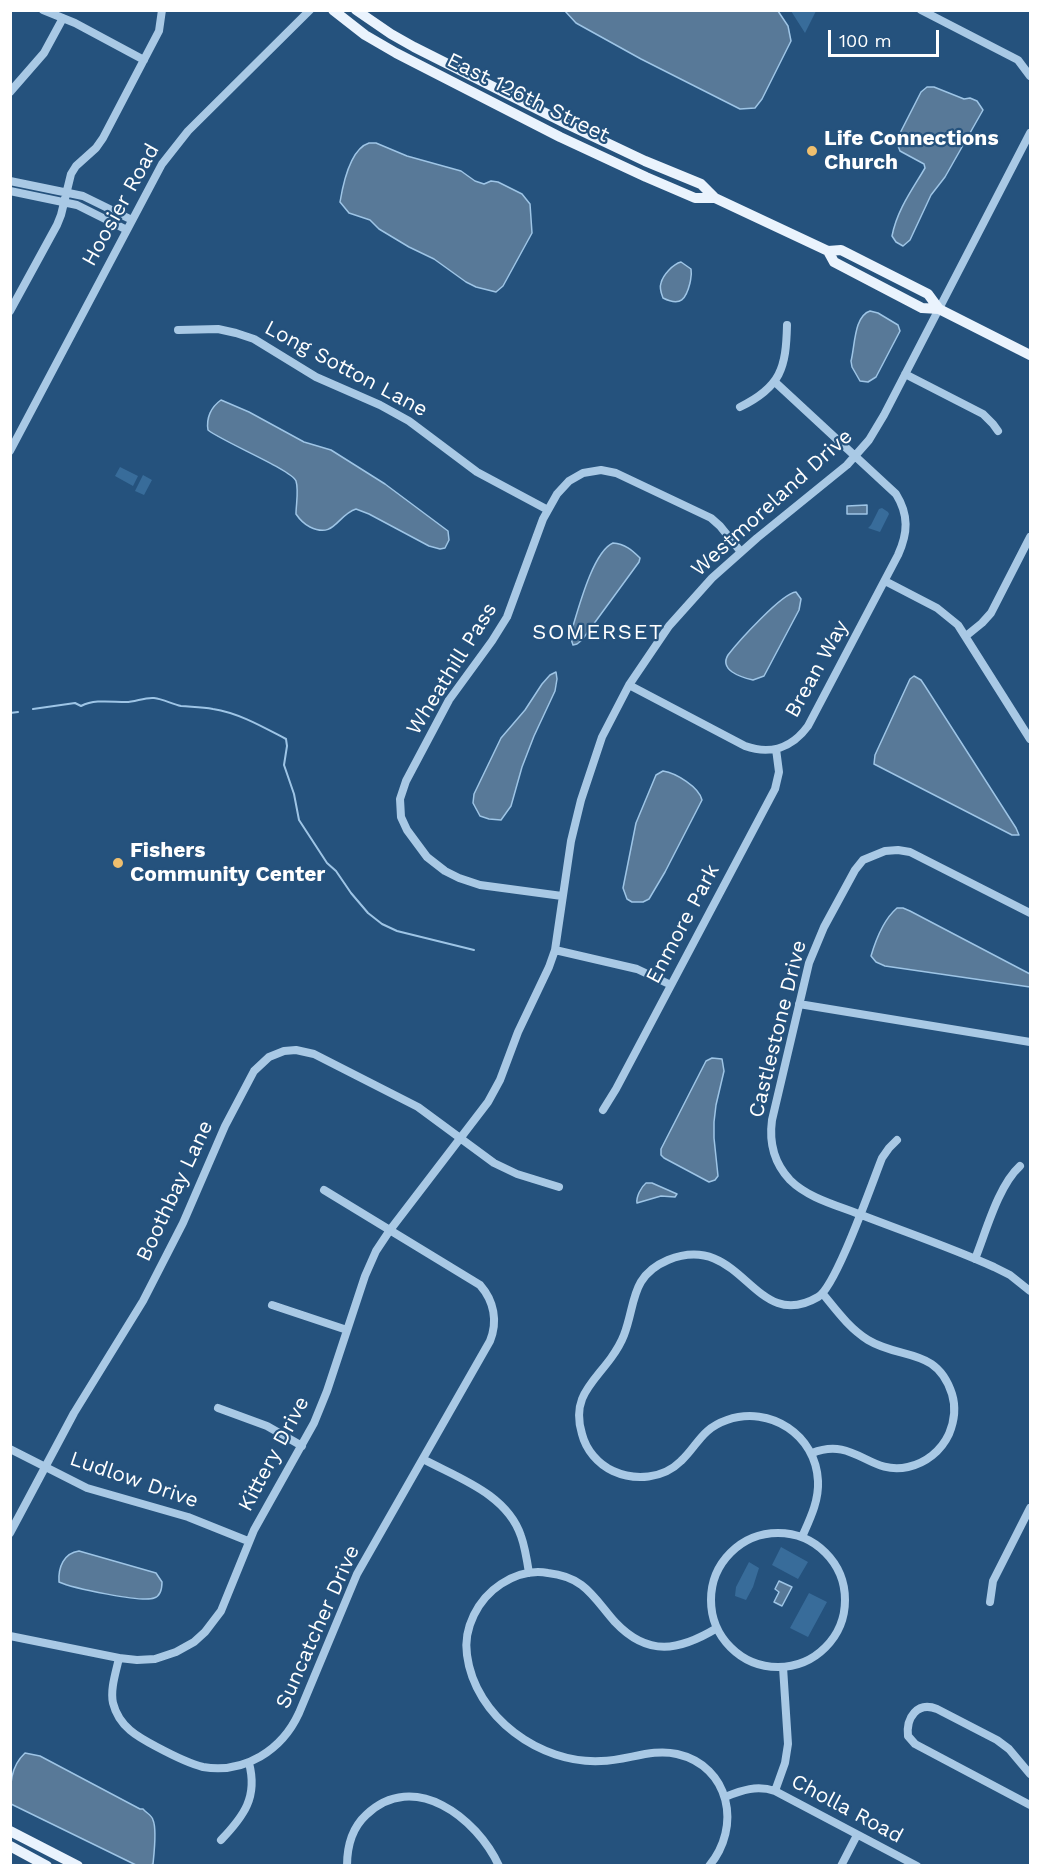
<!DOCTYPE html>
<html>
<head>
<meta charset="utf-8">
<style>
	body { margin:0 }
	#map { position:relative; width:1041px; height:1876px; overflow:hidden; background:#25527d; font-family:"Work Sans",sans-serif }
	canvas { display:block }
	.frame { position:absolute; inset:0; border:12px solid #fff; pointer-events:none }
	.scale { position:absolute; left:828px; top:30px; width:111px; height:27px; box-sizing:border-box; border:3px solid #fff; border-top:0; padding-left:8px; font-size:18px; line-height:21px; white-space:nowrap; color:#fff; -webkit-text-stroke:4px #25527d; paint-order:stroke }
</style>
</head>
<body>
<div id="map">
<canvas width="1041" height="1876"></canvas>
<div class="frame"></div>
<div class="scale">100 m</div>
</div>
<script>
const g = document.querySelector('canvas').getContext('2d');
g.lineJoin = 'round';
function fill(path, color) { g.fillStyle = color; g.fill(path, 'evenodd'); }
function trace(path, color, width, dash) { g.strokeStyle = color; g.lineWidth = width; g.lineCap = dash ? 'butt' : 'round'; g.setLineDash(dash || []); g.stroke(path); }
function write(font, color, halo, rows, align = 'center') {
  g.font = font + ' "Work Sans",sans-serif'; g.lineWidth = 4.5; g.setLineDash([]); g.textBaseline = 'middle'; g.strokeStyle = halo; g.fillStyle = color; for (const [text, x, y, turn = 0] of rows) {
    g.save(); g.translate(x, y); g.rotate((+turn || 0) * Math.PI / 180); g.textAlign = isNaN(turn) ? turn : align; if (halo) g.strokeText(text, 0, 0); g.fillText(text, 0, 0); g.restore();
  }
}
const green = new Path2D(`
	M791,11h25l-11,22z
	M120,467l18,9 -5,10 -18,-10z
	M143,475l9,5 -8,15 -9,-4z
	M882,508l6,4 1,2 -9,18 -12,-4 3,-3 8,-16z
	M781,1547l27,15 -10,17 -26,-14z
	M749,1562l10,6 -6,19 -7,13 -11,-4 1,-9z
	M809,1593l18,9 -19,35 -18,-9z`);
const water = new Path2D(`
	M565,11h213l10,15 3,15 -29,58 -7,9 -15,1 -99,-50 -65,-36z
	M927,87h7l30,12 6,-1 7,3 6,9 -38,67 -14,18 -21,45 -7,6 -7,-4 -4,-6c5,-26 20,-46 33,-68l-1,-4 -24,-13 -4,-10 25,-49z
	M369,143h7l31,13 54,15 14,10 9,3 7,-3 7,1 24,12 8,10 2,29 -29,53 -7,6 -20,-5 -10,-5 -32,-23 -25,-12 -30,-18 -9,-9 -21,-7 -9,-11c3,-18 10,-53 29,-59z
	M681,262l10,7c1,6 0,8 -1,14 -4,16 -9,24 -27,15 -2,-5 -4,-10 -2,-15 2,-8 12,-19 20,-21z
	M870,311l8,2 20,12 2,6 -24,46 -8,5 -8,-1 -8,-14 -1,-6c4,-15 3,-45 19,-50z
	M221,400l28,12 55,30 27,8 54,34 63,47 1,9 -4,8 -5,1 -11,-3 -60,-32 -13,-5c-19,6 -21,30 -46,18 -6,-3 -10,-7 -14,-13 0,-10 3,-23 0,-33 -4,-11 -73,-39 -88,-51 -2,-12 3,-23 13,-30z
	M867,505v9h-20v-8z
	M613,543c12,1 19,7 27,15l-1,4 -57,78 -5,4 -4,1 -3,-9c7,-22 22,-84 43,-93z
	M796,592l5,7 -2,11 -35,66 -11,4c-13,-3 -34,-10 -25,-25 10,-13 54,-62 68,-63z
	M556,672l1,7 -2,12 -21,45 -12,31 -11,39 -10,14 -12,-1 -9,-3 -7,-13 1,-9 27,-56 24,-28 17,-26 8,-9z
	M914,676l7,4 4,6 91,142 3,7h-7l-138,-71 1,-9 35,-76z
	M663,771c13,2 36,16 39,29l-37,72 -16,27 -6,3h-11l-5,-3 -4,-11 13,-65 20,-48z
	M897,908h6l7,3 120,63v13l-145,-21 -9,-4 -5,-6c5,-17 12,-36 26,-48z
	M712,1058l10,1 2,12 -8,34 -2,17v16l4,38 -3,4 -6,2 -45,-24 -3,-3v-6l45,-88z
	M646,1183h6l25,11 -2,3 -14,-1 -24,7c-1,-6 4,-16 9,-20z
	M79,1551l77,22 6,9c0,6 -1,14 -8,16 -11,5 -82,-10 -95,-16 -1,-15 5,-29 20,-31z
	M779,1581l13,6 -10,19 -8,-4 5,-10 -4,-3z
	M25,1753l15,3 100,53h3c3,4 9,6 10,11 4,9 1,34 0,44l-2,1h-15l-125,-61c-1,-19 -1,-37 14,-51z`);
const stream = new Path2D(`
	M33,709l42,-6 6,3c14,-7 30,-4 45,-4 9,0 19,-5 28,-4 9,1 18,6 27,8 11,1 21,1 32,3 26,4 50,18 73,30l1,7 -3,19 10,29 5,26 28,43 9,8 15,22 17,20 14,11 15,7 77,19
	M10,713l8,-1`);
const minor = new Path2D(`
	M43,10l32,13 69,37
	M921,10l97,50 12,16
	M10,92l34,-39 19,-35
	M10,181l73,15 49,24
	M10,191l67,14 50,25
	M10,311l47,-86 4,-10 10,-41 5,-8 20,-18 7,-10 56,-107 3,-21
	M178,330l40,-1 18,4 18,6 62,38 64,28 29,16 68,51 71,38
	M905,374l78,40 10,10 5,7
	M740,407c41,-20 46,-39 47,-82
	M10,451l152,-287 26,-33 122,-121
	M885,581l52,27 21,17 72,114
	M966,636l16,-13 9,-10 39,-76
	M629,685l116,61c25,9 47,2 63,-20l90,-171c10,-22 11,-40 -2,-61l-121,-112
	M562,896l-82,-11 -21,-7 -14,-7 -18,-14 -20,-27 -6,-13 -1,-18 6,-18 43,-81 43,-59 15,-24 36,-98 14,-25 12,-13 14,-8 18,-3 15,3 95,45 9,8 21,26
	M1030,913l-120,-61 -12,-2 -13,1 -22,9 -8,10 -31,57 -15,36 -37,157c-3,22 2,43 18,60 19,19 50,26 74,36 44,17 88,32 130,51l16,8 20,16
	M555,950l82,19 34,16
	M799,1004l231,38
	M603,1110l13,-21 159,-300 4,-17 -3,-23
	M975,1259c11,-27 23,-73 45,-93
	M272,1305l75,25
	M218,1408l49,18 35,20
	M10,1449l77,39 101,29 60,24
	M812,1453c43,-17 57,23 96,14 18,-4 33,-16 41,-33 5,-12 7,-27 3,-40 -15,-47 -51,-34 -84,-54 -19,-12 -31,-29 -45,-46
	M423,1459c35,19 84,35 98,77 4,11 6,24 8,37
	M711 1600a67 67 0 1 1 134 0a67 67 0 1 1-134 0Z
	M10,1533l64,-120 69,-112 40,-78 42,-97 29,-55 15,-14 15,-6 12,-1 18,4 104,53 76,56 23,11 42,13
	M802,1537c8,-18 17,-36 16,-56 -2,-46 -48,-76 -91,-61 -26,9 -29,25 -46,41 -18,18 -46,20 -68,10 -15,-7 -27,-21 -31,-37 -11,-36 10,-50 29,-76 5,-7 10,-15 13,-23 12,-31 6,-59 44,-75 75,-30 85,75 150,37 18,-10 54,-114 64,-139l7,-10 8,-8
	M990,1602l3,-21 37,-73
	M10,1636l109,22 18,2 18,-1 21,-7 18,-10 11,-10 16,-21 33,-81 60,-107 13,-32 38,-115 11,-25 14,-21 98,-128 12,-22 18,-48 31,-65 6,-17 16,-109 10,-41 21,-63 27,-52 40,-59 43,-48 45,-40 90,-73 22,-25 15,-25 146,-282
	M119,1658c-3,14 -9,31 -6,45 6,24 25,34 44,44 15,8 30,16 46,20 42,7 79,-17 96,-54l58,-139 133,-233c8,-20 4,-40 -10,-56l-156,-95
	M1030,1774l-21,-25 -12,-9 -60,-31c-20,-8 -31,9 -29,27l7,8 115,61
	M775,1791l10,-28 3,-19 -5,-77
	M725,1797c17,-7 32,-12 50,-6l142,75
	M221,1840c23,-24 37,-43 28,-77
	M347,1866c0,-20 5,-38 19,-51 48,-46 111,3 133,51
	M709,1866c33,-39 21,-100 -32,-112 -26,-6 -50,7 -76,7 -61,3 -126,-44 -134,-106 -4,-27 11,-56 34,-71 14,-9 30,-14 47,-11 37,4 45,24 67,49 33,35 64,29 102,6
	M841,1866l16,-31`);
const major = new Path2D(`
	M333,10l32,25 31,18 164,84 86,40 49,21h20l113,53 13,-1 87,44 11,15
	M356,10l35,24 23,13 153,77 78,37 56,23 14,14
	M828,251l6,11 88,46 17,1 91,46
	M10,1831l68,35
	M10,1846l37,20`);
const markers = [
	[812,151,6,"#efbf6e"],
	[118,863,6,"#efbf6e"]
];
const streetNames = [
	["East 126th Street",528,98,26],
	["Hoosier Road",121,205,-61],
	["Long Sotton Lane",346,369,28],
	["Westmoreland Drive",772,503,-42],
	["Wheathill Pass",452,669,-58],
	["Brean Way",817,669,-61],
	["Enmore Park",683,924,-62],
	["Castlestone Drive",778,1029,-76],
	["Boothbay Lane",175,1191,-65],
	["Kittery Drive",274,1454,-62],
	["Ludlow Drive",134,1480,19],
	["Suncatcher Drive",318,1627,-66],
	["Cholla Road",847,1809,28]
];
const poiNames = [
	["Life Connections",824,139],
	["Church",824,163],
	["Fishers",130,851],
	["Community Center",130,875]
];
const neighbourhoodNames = [
	["SOMERSET",598,633]
];
fill(green, '#386c9a');
fill(water, '#587998');
trace(water, '#9ec5e6', 1.5);
trace(stream, '#9ec5e6', 2);
trace(minor, '#a9c9e5', 8);
trace(major, '#eaf3fd', 10);
for (const [x, y, r, color] of markers) { const dot = new Path2D(); dot.arc(x, y, r, 0, 2 * Math.PI); g.fillStyle = color; g.fill(dot); trace(dot, '#25527d', 2); }
write('21px', '#fff', '#25527d', streetNames);
write('bold 21px', '#fff', '#25527d', poiNames, 'left');
g.letterSpacing = '1.5px';
write('22px', '#fff', '#25527d', neighbourhoodNames);
g.letterSpacing = '0px';
</script>
</body>
</html>
